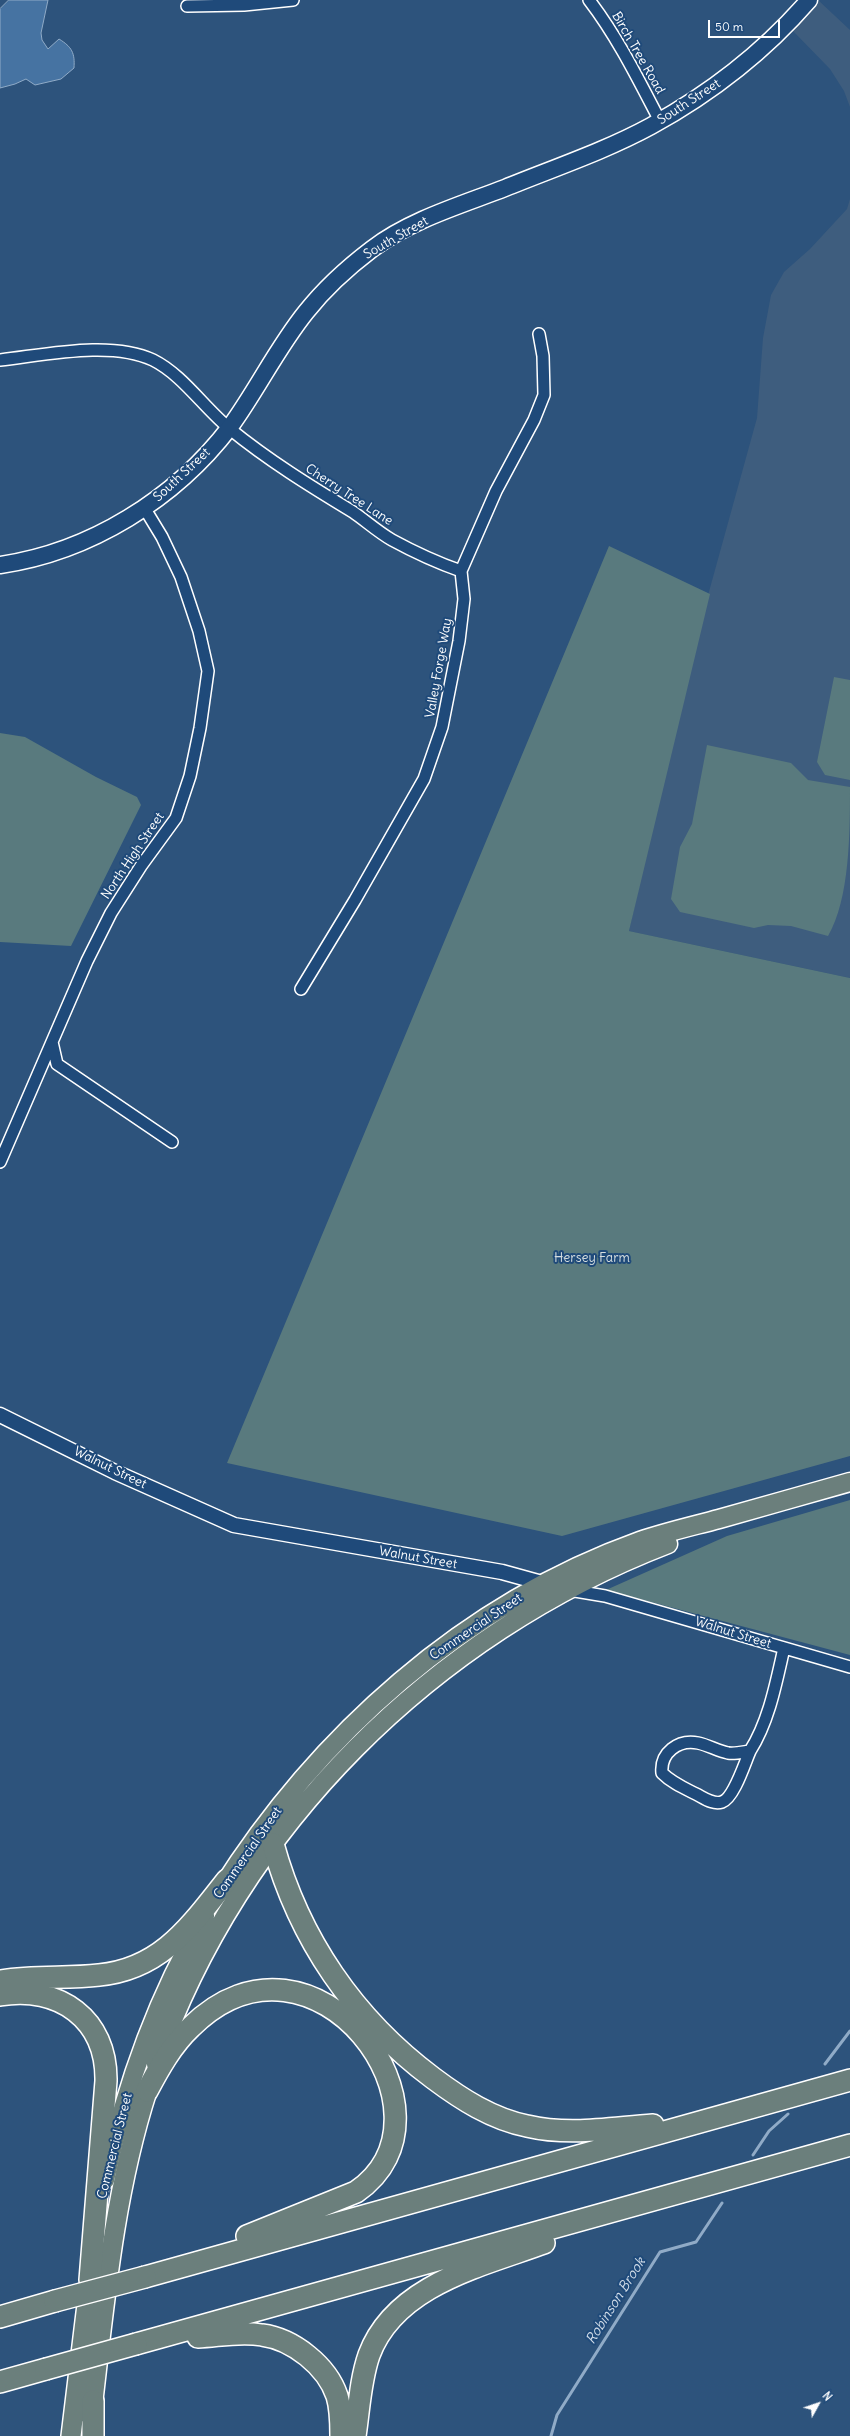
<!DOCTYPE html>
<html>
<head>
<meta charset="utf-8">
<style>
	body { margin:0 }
	#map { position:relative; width:850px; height:2436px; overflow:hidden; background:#2d537c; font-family:Delius,sans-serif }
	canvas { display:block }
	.north { position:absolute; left:798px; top:2384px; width:40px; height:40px; -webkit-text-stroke:3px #1f4a7a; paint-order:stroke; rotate:50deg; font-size:11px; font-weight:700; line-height:16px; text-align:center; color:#fff }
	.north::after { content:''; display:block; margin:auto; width:14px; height:18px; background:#fff; clip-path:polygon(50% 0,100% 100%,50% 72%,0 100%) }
	.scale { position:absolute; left:708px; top:20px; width:72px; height:18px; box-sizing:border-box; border:2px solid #fff; border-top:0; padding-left:5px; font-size:12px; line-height:14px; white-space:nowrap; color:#fff; -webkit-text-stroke:3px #1f4a7a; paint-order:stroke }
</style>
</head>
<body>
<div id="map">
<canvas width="850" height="2436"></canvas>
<div class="north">N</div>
<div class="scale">50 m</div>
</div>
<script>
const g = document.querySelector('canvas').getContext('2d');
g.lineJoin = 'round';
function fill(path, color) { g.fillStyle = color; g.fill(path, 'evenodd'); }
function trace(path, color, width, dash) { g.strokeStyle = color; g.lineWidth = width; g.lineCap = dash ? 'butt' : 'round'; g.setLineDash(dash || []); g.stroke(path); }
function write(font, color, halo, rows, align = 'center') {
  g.font = font + ' Delius,sans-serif'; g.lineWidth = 4; g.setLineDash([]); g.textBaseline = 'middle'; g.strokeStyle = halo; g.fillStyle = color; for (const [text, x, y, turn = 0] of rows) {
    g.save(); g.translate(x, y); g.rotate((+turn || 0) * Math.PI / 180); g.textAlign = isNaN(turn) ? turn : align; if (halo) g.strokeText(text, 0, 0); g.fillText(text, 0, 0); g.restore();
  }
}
const built = new Path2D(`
	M818,0l32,30v77l-6,-16 -14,-22 -38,-39z
	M850,199v779l-221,-47 60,-267 68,-246 6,-80 8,-43 13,-23 26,-23 37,-40z`);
const green = new Path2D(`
	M609,546l101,48 -81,337 221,47v478l-288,80 -335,-73z
	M834,677l16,3v100l-25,-5 -8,-13z
	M0,733l25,4 71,40 41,20 4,8 -70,141 -71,-4z
	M707,745l84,18 17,17 42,7c0,44 0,112 -22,149l-37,-10 -23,-1 -14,3 -74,-16 -9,-13 9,-52 12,-23z
	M850,1500v155l-244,-65 121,-54z`);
const water = new Path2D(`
	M9,0h39l-7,33 1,7 6,9 11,-10c13,8 16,14 15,29l-13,11 -26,6 -9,-6 -11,5 -15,4v-79z`);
const stream = new Path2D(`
	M825,2064l25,-33
	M753,2155l16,-24 19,-17
	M551,2436l6,-21 103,-163 36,-10 26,-39`);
const minor = new Path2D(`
	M589,0c29,38 49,79 71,121
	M187,6l57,-1 49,-5
	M0,360c45,-5 111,-20 153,0 30,15 51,48 77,69 38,31 80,57 123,83 13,9 25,20 39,28 22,12 46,23 69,31
	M301,989l54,-89 69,-121 18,-52 17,-86 5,-42 -3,-28 35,-80 38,-71 10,-25 -1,-39 -4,-22
	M52,1042l5,22 115,78
	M0,1162l87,-201 24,-48 30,-47 35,-48 14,-42 10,-48 8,-57 -9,-40 -18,-54 -19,-40 -17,-28
	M569,1590l36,6 245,71
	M750,1751c-5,11 -16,47 -28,51 -9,3 -18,-4 -26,-8 -12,-6 -24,-11 -34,-21 -2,-20 16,-34 36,-30 10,2 20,8 30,10 7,1 15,-1 22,-2 19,-30 26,-68 34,-103`);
const tertiary = new Path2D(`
	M0,1415l115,57 119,53 268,47 47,13`);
const secondary = new Path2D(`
	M0,565c90,-13 175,-66 230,-138 27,-37 47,-79 76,-115 19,-24 41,-44 66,-63 38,-29 89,-44 133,-61 49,-20 100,-37 146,-62 60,-33 113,-74 158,-126`);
const primary = new Path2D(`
	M219,1892c99,-157 245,-288 421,-351 26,-9 53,-15 79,-22 44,-12 87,-25 131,-37
	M156,2064c83,-238 278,-430 512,-520
	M105,2180c20,-92 52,-183 100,-264`);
const trunk = new Path2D(`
	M91,2417c13,-109 22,-220 56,-326
	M71,2436l19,-156`);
const motorway = new Path2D(`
	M273,1844c26,95 81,175 160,234 28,21 59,41 94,48 43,10 83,2 126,-1
	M1,1981c33,-6 66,-2 98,-6 63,-6 92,-50 128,-95
	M0,1995c59,-10 107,24 106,86l-16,199
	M147,2091c12,-23 25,-46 44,-64 123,-122 278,88 165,165l-109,44
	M145,2277l705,-197
	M0,2317l55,-16
	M198,2337c21,-1 42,-6 64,-2 31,4 65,31 75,61 4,13 4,27 4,40
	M136,2344l714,-199
	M0,2382l46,-13
	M93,2401v35
	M355,2436c4,-26 5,-55 14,-81 26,-70 112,-89 175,-112`);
const motorwayBridge = new Path2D(`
	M55,2301l90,-24
	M46,2369l90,-25`);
const streetNames = [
	["Birch Tree Road",638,53,60],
	["South Street",689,102,-33],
	["South Street",396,238,-30],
	["South Street",182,475,-43],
	["Cherry Tree Lane",349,495,33],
	["Valley Forge Way",439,668,-80],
	["North High Street",133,856,-56],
	["Walnut Street",110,1468,26],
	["Walnut Street",418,1558,10],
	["Commercial Street",476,1627,-34],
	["Walnut Street",733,1633,17],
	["Commercial Street",248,1853,-55],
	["Commercial Street",115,2146,-76]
];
const parkNames = [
	["Hersey Farm",592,1258]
];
const waterNames = [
	["Robinson Brook",616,2301,-58]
];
fill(built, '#3e5d7e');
fill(green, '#597a7e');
fill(water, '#4673a2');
trace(water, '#90abc7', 1);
trace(stream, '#90abc7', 3);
trace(minor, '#fff', 14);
trace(tertiary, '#fff', 17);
trace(secondary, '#fff', 19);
trace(primary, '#fff', 21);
trace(trunk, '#fff', 22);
trace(motorway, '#fff', 24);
trace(minor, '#1f4a7a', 11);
trace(tertiary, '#1f4a7a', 14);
trace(secondary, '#1f4a7a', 16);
trace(primary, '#6b7f7c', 18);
trace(trunk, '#6b7f7c', 19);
trace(motorway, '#6b7f7c', 21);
trace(motorwayBridge, '#fff', 24, []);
trace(motorwayBridge, '#6b7f7c', 21);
write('13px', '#fff', '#1f4a7a', streetNames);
write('13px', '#d6dedf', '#1f4a7a', parkNames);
write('italic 14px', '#d1dce8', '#1f4a7a', waterNames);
</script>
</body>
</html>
